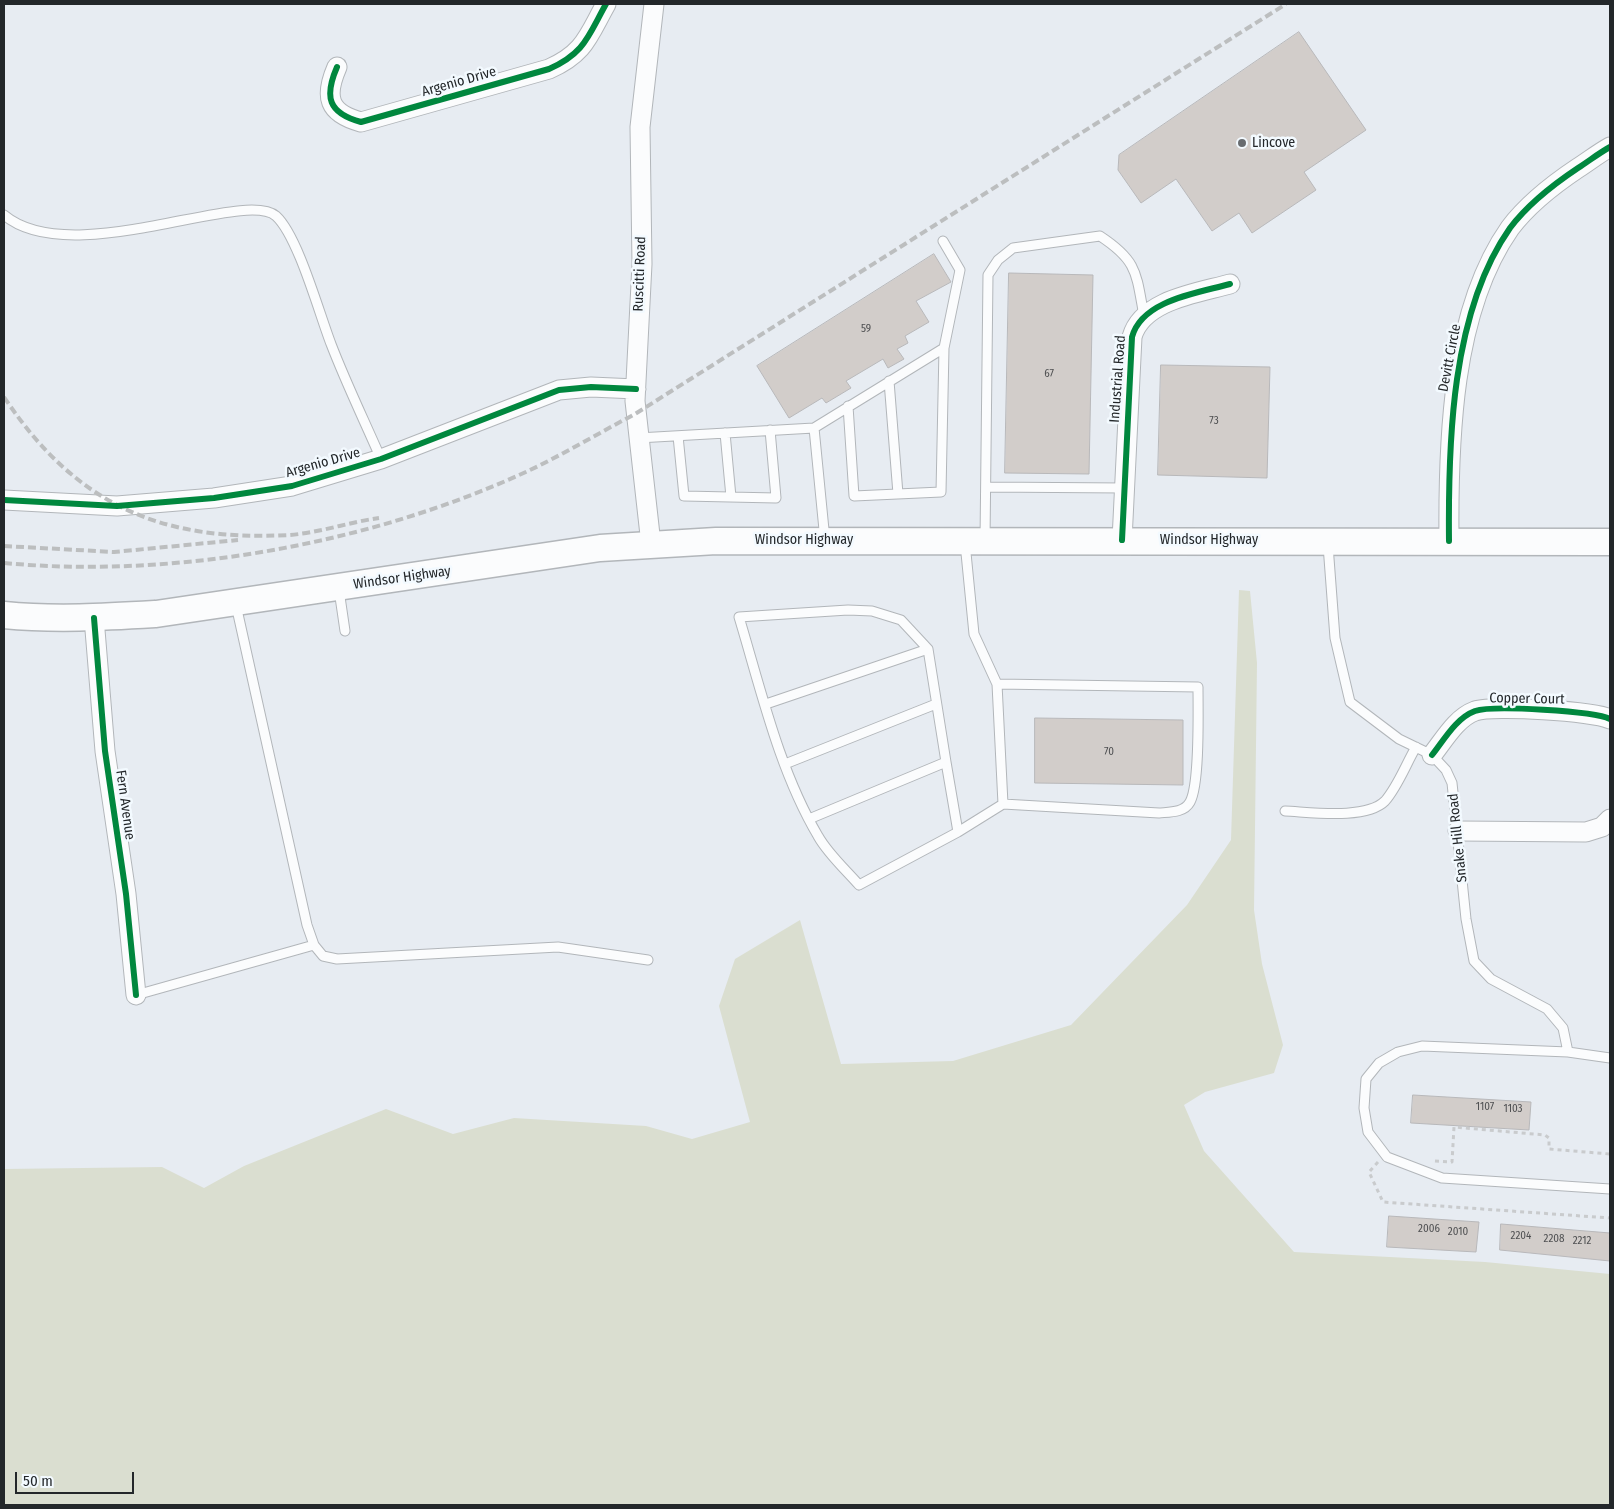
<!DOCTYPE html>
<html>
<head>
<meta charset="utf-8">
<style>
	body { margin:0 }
	#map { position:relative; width:1614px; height:1509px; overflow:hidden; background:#e7ecf2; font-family:"Fira Sans Condensed",sans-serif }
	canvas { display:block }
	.frame { position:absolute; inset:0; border:5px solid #23272a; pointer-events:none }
	.scale { position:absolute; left:15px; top:1472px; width:119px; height:22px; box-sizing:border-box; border:2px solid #23272a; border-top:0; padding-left:6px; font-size:15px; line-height:18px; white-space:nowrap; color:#23272a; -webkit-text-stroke:4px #f3faff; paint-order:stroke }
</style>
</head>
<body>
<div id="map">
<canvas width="1614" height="1509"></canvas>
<div class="frame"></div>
<div class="scale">50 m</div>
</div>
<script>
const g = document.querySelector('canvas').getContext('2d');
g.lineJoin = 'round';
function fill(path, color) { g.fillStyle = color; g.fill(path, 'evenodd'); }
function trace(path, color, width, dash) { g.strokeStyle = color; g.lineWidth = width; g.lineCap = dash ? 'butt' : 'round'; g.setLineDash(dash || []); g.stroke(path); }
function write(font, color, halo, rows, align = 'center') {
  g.font = font + ' "Fira Sans Condensed",sans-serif'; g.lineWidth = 5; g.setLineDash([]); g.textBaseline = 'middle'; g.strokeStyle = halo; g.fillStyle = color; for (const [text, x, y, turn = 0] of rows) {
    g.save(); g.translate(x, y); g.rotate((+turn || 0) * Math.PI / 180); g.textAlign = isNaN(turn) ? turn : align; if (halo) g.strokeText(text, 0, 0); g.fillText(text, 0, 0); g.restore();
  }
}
const green = new Path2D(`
	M1239,590l11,1 7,72 -3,247 8,54 21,81 -9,28 -69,19 -21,13 20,46 90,101 191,10 125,12v231h-1606v-336l158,-2 42,21 40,-22 142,-57 67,25 61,-16 132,8 46,13 58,-17 -31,-116 16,-47 65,-39 41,144 112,-3 118,-36 116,-120 44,-65z`);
const building = new Path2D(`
	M1299,32l67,98 -62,42 12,18 -64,43 -13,-20 -27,18 -36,-52 -35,24 -23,-33 1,-15z
	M934,254l17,28 -35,19 13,21 -24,14 3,7 -11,6 7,10 -16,9 -5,-9 -37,22 5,7 -25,15 -4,-5 -33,20 -32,-52z
	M1009,273l84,2 -4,199 -84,-1z
	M1161,365l109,2 -3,111 -109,-3z
	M1035,718l148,2v65l-148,-2z
	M1413,1095l118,7 -2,28 -118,-7z
	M1389,1216l90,6 -3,30 -89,-5z
	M1501,1224l109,9v28l-110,-11z`);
const path = new Path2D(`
	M1435,1161l17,1 2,-35 91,8 4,3v11l61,5
	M1378,1162l-9,10 14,30 227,16`);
const lane = new Path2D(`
	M4,215c67,56 240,-27 272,1 22,20 43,97 55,128 15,39 33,76 50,115
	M943,241l17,29 -16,78
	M889,381l9,113
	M814,428l130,-80 -3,144 -87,4 -6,-90
	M725,433l6,64
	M678,436l6,60 92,2 -6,-68
	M638,438l176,-10 11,112
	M986,487l138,1
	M985,540l3,-265 10,-15 15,-12 87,-12c38,25 36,37 44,80
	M1328,545l7,93 15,64 49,37 33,16 14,15 6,13 14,136 8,42 17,18 56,30 16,19 5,24
	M339,590l6,41
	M236,605l71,320 7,20 9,11 14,3 221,-12 90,13
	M997,684l201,3c0,24 2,97 -8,115 -6,11 -21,10 -31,11l-156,-9
	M766,704l162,-55
	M946,762l12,70
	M785,764l151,-60
	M1285,811c25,1 81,9 100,-10 13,-15 21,-37 31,-54
	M809,819l137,-57 -18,-113 -27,-29 -29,-9 -24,-1 -109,7c22,73 40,153 79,219 10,18 28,34 41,49l99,-53 45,-28 -6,-120 -23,-50 -9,-91
	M136,995l178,-50
	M1610,1058l-42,-6 -146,-6 -24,6 -19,11 -13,16 -2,29 4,24 19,25 55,21 168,11`);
const street = new Path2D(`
	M337,67c-13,30 -9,46 24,55l188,-53c36,-16 39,-33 57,-65
	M4,500l113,6 97,-8 78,-12 89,-27 178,-69 32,-3 45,2
	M1122,540l10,-203c10,-37 66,-44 98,-53
	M1449,541c-1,-98 2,-229 61,-313 18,-24 44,-44 68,-60 11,-7 21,-15 32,-21
	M651,544l-16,-143 7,-137 -2,-137 14,-123
	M94,618l11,133 21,143 10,101
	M1432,755c12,-15 24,-37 43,-44 18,-6 119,0 135,8
	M1458,831l128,1 16,-5 8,-8`);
const secondary = new Path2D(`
	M4,615c51,5 101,2 152,-1l444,-66 116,-7 894,1`);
const rail = new Path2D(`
	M4,397c72,108 157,145 285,138 30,-2 60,-13 90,-17
	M4,546l110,6 124,-12
	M4,563c172,16 366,-19 524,-92 36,-17 71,-38 107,-57l651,-410`);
const cycleway = new Path2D(`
	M337,67c-13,30 -9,46 24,55l188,-53c36,-16 39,-33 57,-65
	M4,500l113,6 97,-8 78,-12 89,-27 178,-69 32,-3 45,2
	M1122,540l10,-203c10,-37 66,-44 98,-53
	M1449,541c-1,-98 2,-229 61,-313 18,-24 44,-44 68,-60 11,-7 21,-15 32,-21
	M94,618l11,133 21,143 10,101
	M1432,755c12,-15 24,-37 43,-44 18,-6 119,0 135,8`);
const markers = [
	[1242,143,5,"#686c70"]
];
const numberNames = [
	["59",866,329],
	["67",1049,374],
	["73",1214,421],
	["70",1109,752],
	["1107",1485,1107],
	["1103",1513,1109],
	["2006",1429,1229],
	["2010",1458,1232],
	["2204",1521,1236],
	["2208",1554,1239],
	["2212",1582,1241]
];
const streetNames = [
	["Argenio Drive",459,82,-16],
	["Ruscitti Road",640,274,-88],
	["Devitt Circle",1450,358,-79],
	["Industrial Road",1118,379,-86],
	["Argenio Drive",323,463,-16],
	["Windsor Highway",804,540],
	["Windsor Highway",1209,540],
	["Windsor Highway",402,578,-8],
	["Copper Court",1527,699,1],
	["Fern Avenue",125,805,82],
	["Snake Hill Road",1458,838,-96]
];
const poiNames = [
	["Lincove",1252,143]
];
fill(green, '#daded0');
fill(building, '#d2cdca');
trace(building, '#b8b8ba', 1);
trace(lane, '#b2b6ba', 11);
trace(street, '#b2b6ba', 21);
trace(secondary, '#b2b6ba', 29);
trace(path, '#c9cbcd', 3, [4, 4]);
trace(lane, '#fbfcfd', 9);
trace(street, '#fbfcfd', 19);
trace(secondary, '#fbfcfd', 26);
trace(rail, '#bcbebf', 4, [8, 4]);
trace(cycleway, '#00873e', 6);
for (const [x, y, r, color] of markers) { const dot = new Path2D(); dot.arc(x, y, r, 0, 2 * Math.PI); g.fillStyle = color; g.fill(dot); trace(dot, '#f3faff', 2); }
write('11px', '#4f5052', null, numberNames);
write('14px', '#23272a', '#f3faff', streetNames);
write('14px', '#23272a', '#f3faff', poiNames, 'left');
</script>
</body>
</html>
